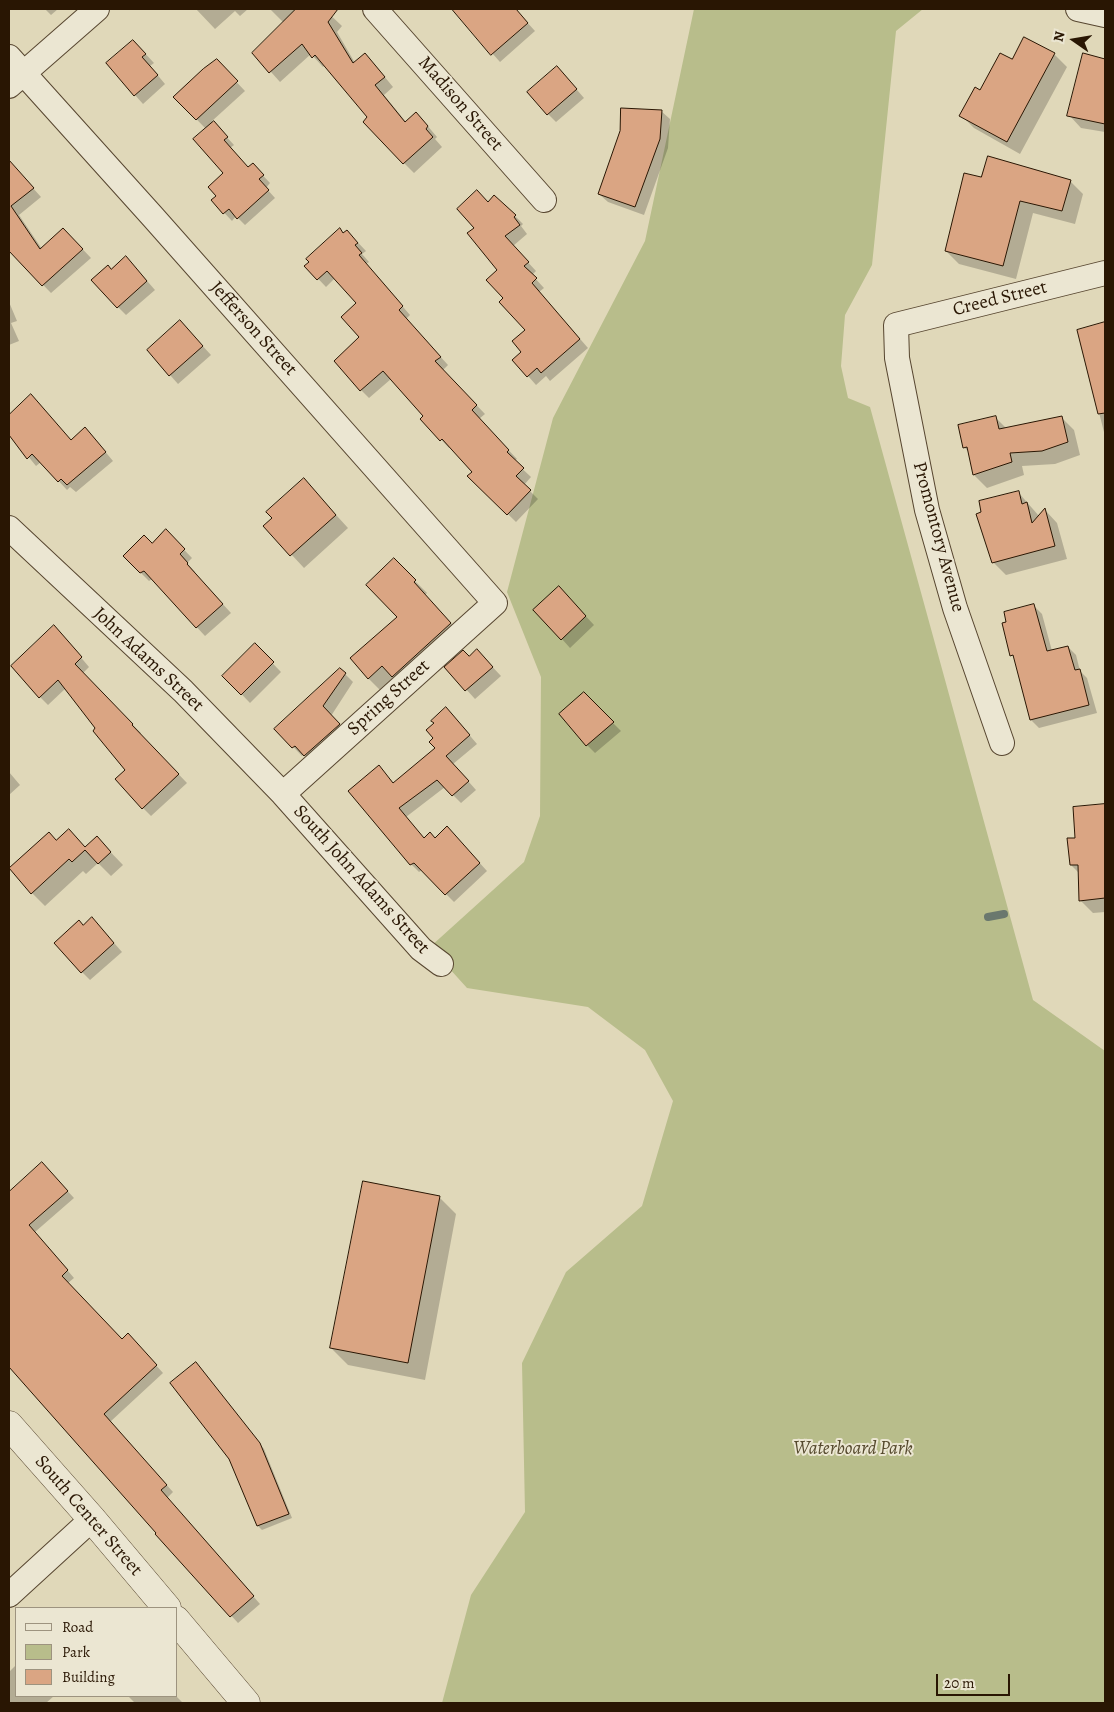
<!DOCTYPE html>
<html>
<head>
<meta charset="utf-8">
<style>
	body { margin:0 }
	#map { position:relative; width:1114px; height:1712px; overflow:hidden; background:#e0d8b9; font-family:Alegreya,serif }
	canvas { display:block }
	.frame { position:absolute; inset:0; border:10px solid #291603; pointer-events:none }
	.legend { position:absolute; left:15px; top:1607px; width:162px; height:90px; box-sizing:border-box; background:#ebe6d2; border:1px solid #9d937f; margin:0; padding:6px 9px; list-style:none; font-size:15px; color:#291603 }
	.legend li { display:flex; align-items:center; gap:10px; height:25px }
	.legend b { width:25px; border:1px solid #9d937f }
	.north { position:absolute; left:1049px; top:15px; width:50px; height:50px; -webkit-text-stroke:4px #ebe6d2; paint-order:stroke; rotate:283deg; font-size:14px; font-weight:700; line-height:20px; text-align:center; color:#291603 }
	.north::after { content:''; display:block; margin:auto; width:18px; height:22px; background:#291603; clip-path:polygon(50% 0,100% 100%,50% 72%,0 100%) }
	.scale { position:absolute; left:936px; top:1674px; width:74px; height:22px; box-sizing:border-box; border:2px solid #291603; border-top:0; padding-left:6px; font-size:15px; line-height:18px; white-space:nowrap; color:#291603; -webkit-text-stroke:4px #ebe6d2; paint-order:stroke }
</style>
</head>
<body>
<div id="map">
<canvas width="1114" height="1712"></canvas>
<div class="frame"></div>
<ul class="legend">
<li><b style="height:6px;background:#ebe6d2"></b>Road</li>
<li><b style="height:14px;background:#b8bd8b"></b>Park</li>
<li><b style="height:14px;background:#daa583"></b>Building</li>
</ul>
<div class="north">N</div>
<div class="scale">20 m</div>
</div>
<script>
const g = document.querySelector('canvas').getContext('2d');
g.lineJoin = 'round';
function fill(path, color) { g.fillStyle = color; g.fill(path, 'evenodd'); }
function trace(path, color, width, dash) { g.strokeStyle = color; g.lineWidth = width; g.lineCap = dash ? 'butt' : 'round'; g.setLineDash(dash || []); g.stroke(path); }
function write(font, color, halo, rows, align = 'center') {
  g.font = font + ' Alegreya,serif'; g.lineWidth = 4; g.setLineDash([]); g.textBaseline = 'middle'; g.strokeStyle = halo; g.fillStyle = color; for (const [text, x, y, turn = 0] of rows) {
    g.save(); g.translate(x, y); g.rotate((+turn || 0) * Math.PI / 180); g.textAlign = isNaN(turn) ? turn : align; if (halo) g.strokeText(text, 0, 0); g.fillText(text, 0, 0); g.restore();
  }
}
const green = new Path2D(`
	M694,9h229l-27,22 -24,234 -27,50 -4,51 7,32 22,9 163,593 72,51v652h-663l29,-108 54,-83 -3,-149 44,-91 76,-66 31,-105 -28,-51 -57,-43 -121,-19 -37,-41 94,-85 16,-46 1,-139 -34,-85 46,-174 92,-177z`);
const shadow = new Path2D(`
	M45,9h13l-7,6z
	M196,9h52l-8,7 -5,-5 -20,18z
	M270,9h54l18,17 -5,6 18,31 20,2 18,22 -9,8 22,27 20,2 11,13 -2,2 7,8 -28,26 -10,-10 -35,-46 -44,-52 -2,2 -12,-13 -31,28 -26,-29 30,-30z
	M453,9h62l20,22 -35,31z
	M142,50l12,13 -4,3 15,18 -22,20 -8,-9z
	M1054,54l13,13 -47,87 -46,-26 -13,-13 19,-23z
	M1084,55l21,5v72l-24,-4 -12,-13z
	M225,70l20,21 -33,30 22,24 -4,3 18,20 5,-3 17,18 -4,5 9,10 -30,27 -9,-9 -4,5 -20,-21 6,-4 7,-23 -19,-44 -31,-32z
	M565,76l19,22 -28,24 -8,-8z
	M661,111l9,8 -2,29 -24,67 -36,-13 -9,-8 22,-62z
	M14,167l27,30 -22,18 23,34 30,-11 19,20 -40,35 -42,-43v-78z
	M982,179l88,2 13,13 -8,30 -42,-11 -17,66 -57,-15 -13,-13z
	M488,203l27,13 8,8 -2,2 6,8 -14,12 23,25 -4,4 12,13 -5,4 49,56 -38,33 -4,-5 -10,9 -22,-25 9,-8 3,-22 -22,-32 -5,-28 -23,-42z
	M347,231l19,20 -4,3 7,8 -3,2 44,51 -4,4 42,46 -5,5 42,44 -6,5 38,40 -3,2 17,16 -7,8 14,14 -22,23 -47,-46 5,-4 -24,-26 -1,2 -27,-29 3,-2 -34,-38 -22,19 -8,-8v-53l-3,-34 -23,-25 -9,9 -20,-21z
	M134,266l21,24 -29,25 -8,-8 -6,-36z
	M9,302l8,19 -6,2 8,18 -10,4z
	M1105,324v112l-27,-105z
	M188,330l23,25 -33,29 -8,-9z
	M31,396l40,45 22,-4 20,24 -37,31 -6,-5 -3,3 -26,-28 -5,4 -27,-33v-17z
	M1061,417l13,13 6,25 -25,9 -33,2 2,9 -37,13 -13,-13 -5,-23 -5,-5 32,-29 11,11z
	M1018,492l21,24 6,-6 12,13 10,36 -61,16 -13,-13z
	M316,493l32,35 -44,40 -39,-42z
	M166,531l26,27 -5,5 8,9 -1,1 37,40 -26,23 -53,-57 -3,2 -25,-25 28,-11z
	M394,560l33,33 -2,2 37,40 -57,53 -11,-11 -14,13 -12,-12 31,-61z
	M567,596l27,29 -24,23 -8,-9z
	M1034,606l8,8 10,37 16,-4 8,8 4,16 7,7 10,35 -58,15 -8,-8 -15,-61 -4,-4z
	M62,635l27,32 -7,7 59,59 -1,1 47,49 -36,33 -8,-8 -16,-38 -61,-82 -18,17 -8,-8z
	M255,645l26,27 -31,31 -26,-27z
	M485,659l16,17 -26,23 -29,-32z
	M345,674l8,8 -22,34 16,17 -33,31 -10,-10 -2,2 -26,-27z
	M584,694l37,37 -26,22 -8,-8z
	M454,717l23,27 -24,20 23,26 -15,13 -16,-16 -39,30 18,22h11l20,-3 32,35 -33,31 -32,-32 -3,2 -8,-8 -25,-89 8,9 42,-36z
	M9,772l11,13 -11,10z
	M1105,805v107l-12,1 -13,-13v-26l-9,-9 6,-26z
	M97,838l26,27 -12,11 -13,-13 -12,11 -3,-3 -38,35 -13,-13 24,-51 30,6z
	M84,926l16,1 22,25 -32,28 -8,-8z
	M49,1171l25,27 -39,34 39,46 -6,5 54,58 13,1 28,31 -53,49 63,70 -6,6 93,106 -22,19 -82,-89 2,-1 -149,-168v-4l6,-5 -6,-7v-156z
	M439,1197l17,17 -31,166 -77,-15 -17,-17z
	M200,1368l64,81 28,69 -30,12 -4,-4z
	M16,1665v31h38l-8,7h-37v-31z
	M128,1696h48l7,7h-48z`);
const stream = new Path2D(`
	M988,917l16,-3`);
const building = new Path2D(`
	M296,9h42l-10,13 25,41 12,-10 20,24 -10,8 30,37 11,-10 12,14 -2,3 7,8 -30,27 -40,-42 4,-5 -52,-62 -3,3 -10,-14 -33,29 -17,-20z
	M452,9h64l12,14 -37,32z
	M1024,37l31,16 -48,89 -48,-26 16,-29 5,3 20,-37 12,6z
	M133,40l13,14 -4,3 16,18 -24,21 -28,-33z
	M1083,53l22,6v65l-38,-8z
	M217,59l21,22 -42,39 -23,-23 30,-28z
	M557,66l20,23 -30,26 -20,-23z
	M621,108l41,2 -2,29 -25,68 -37,-13 22,-63z
	M214,121l14,16 -4,3 24,27 5,-4 11,12 -5,4 10,11 -32,29 -8,-10 -6,5 -12,-14 5,-4 -8,-9 15,-14 -30,-34z
	M988,156l83,24 -9,31 -42,-10 -17,65 -58,-15 19,-78 17,4z
	M9,160l25,28 -23,18 29,43 23,-21 20,21 -41,37 -33,-35z
	M477,190l11,12 6,-7 22,20 -2,2 6,8 -15,11 24,26 -5,4 13,12 -5,5 48,56 -39,34 -4,-5 -10,9 -15,-17 9,-8 -9,-11 13,-11 -26,-28 4,-4 -17,-18 11,-10 -30,-37 7,-5 -17,-19z
	M340,228l3,5 4,-3 11,13 -3,2 7,8 -3,2 44,51 -4,4 42,47 -6,4 42,44 -5,5 37,40 -2,2 17,16 -8,8 15,14 -24,25 -40,-39 5,-4 -30,-33 -2,2 -20,-22 3,-3 -40,-45 -23,20 -26,-30 25,-24 -18,-20 15,-14 -29,-32 -10,9 -13,-14 5,-4 -3,-3z
	M126,256l21,25 -30,27 -26,-28 17,-15 3,4z
	M180,320l23,26 -34,30 -22,-26z
	M1105,322v91l-7,1 -21,-84z
	M31,394l40,46 14,-13 21,25 -39,33 -6,-6 -3,3 -26,-28 -5,5 -18,-24v-20z
	M996,416l3,13 63,-13 6,26 -26,9 -32,2 2,9 -39,13 -6,-28 -4,1 -5,-23z
	M304,478l32,37 -46,41 -27,-30 9,-8 -6,-6z
	M1019,491l3,13 5,-2 5,21 13,-15 10,38 -63,17 -16,-49 5,-2 -2,-11z
	M166,529l19,20 -5,5 8,9 -1,1 36,40 -27,24 -52,-57 -4,2 -17,-17 21,-21 8,8z
	M394,558l22,22 -2,2 37,41 -59,54 -10,-11 -14,13 -18,-21 47,-41 -31,-32z
	M559,586l27,30 -25,24 -28,-30z
	M1034,604l13,47 21,-5 7,24 5,-1 9,36 -59,15 -17,-65 -3,1 -8,-33 4,-1 -2,-10z
	M54,625l28,32 -7,7 58,60 -1,1 47,49 -37,35 -27,-30 10,-9 -32,-39 2,-3 -37,-48 -19,18 -28,-32z
	M255,643l19,19 -33,33 -19,-19z
	M477,649l16,18 -28,24 -21,-24 19,-17 6,6z
	M340,668l6,5 -23,33 17,18 -36,32 -9,-10 -3,2 -18,-19z
	M584,692l30,30 -28,24 -27,-32z
	M446,707l24,28 -24,21 23,25 -17,15 -15,-16 -38,28 25,30 6,-6 5,6 12,-12 33,37 -35,32 -31,-32 -4,2 -62,-74 31,-26 14,18 42,-35 -6,-6 4,-4 -7,-8 8,-7 -3,-2z
	M1105,804v94l-26,3 -1,-36h-8l-3,-27h8l-2,-31z
	M69,829l16,18 12,-11 14,16 -13,12 -13,-14 -13,12 -3,-3 -38,35 -22,-26 40,-36 7,8z
	M92,917l22,26 -33,30 -27,-30 25,-23 4,5z
	M42,1162l26,29 -39,34 39,45 -6,6 60,63 6,-6 29,32 -53,49 63,71 -6,5 93,106 -24,21 -75,-83 1,-1 -147,-166v-175z
	M363,1181l77,15 -32,167 -78,-15z
	M196,1362l64,81 29,71 -32,12 -28,-67 -59,-76z`);
const minor = new Path2D(`
	M375,9l169,191
	M1078,9l27,6
	M9,57l144,160 342,386 -212,191
	M9,86l88,-77
	M9,528l174,163 100,103 138,155 20,15
	M1002,743l-47,-135 -28,-98 -30,-152 -1,-33 209,-52
	M9,1595l83,-76`);
const tertiary = new Path2D(`
	M9,1425l83,94 75,89
	M176,1620l70,83`);
const streetNames = [
	["Madison Street",460,104,49],
	["Creed Street",1000,299,-14],
	["Jefferson Street",253,329,48],
	["Promontory Avenue",938,537,75],
	["John Adams Street",148,660,43],
	["Spring Street",389,698,-42],
	["South John Adams Street",361,880,48],
	["South Center Street",88,1516,49]
];
const parkNames = [
	["Waterboard Park",853,1449]
];
fill(green, '#b8bd8b');
fill(shadow, '#0003');
trace(stream, '#6a786e', 8);
fill(building, '#daa583');
trace(building, '#291603', 1);
trace(minor, '#574630', 26);
trace(tertiary, '#574630', 29);
trace(minor, '#ebe6d2', 24);
trace(tertiary, '#ebe6d2', 28);
write('19px', '#291603', '#ebe6d2', streetNames);
write('italic 19px', '#54482c', '#ebe6d2', parkNames);
</script>
</body>
</html>
